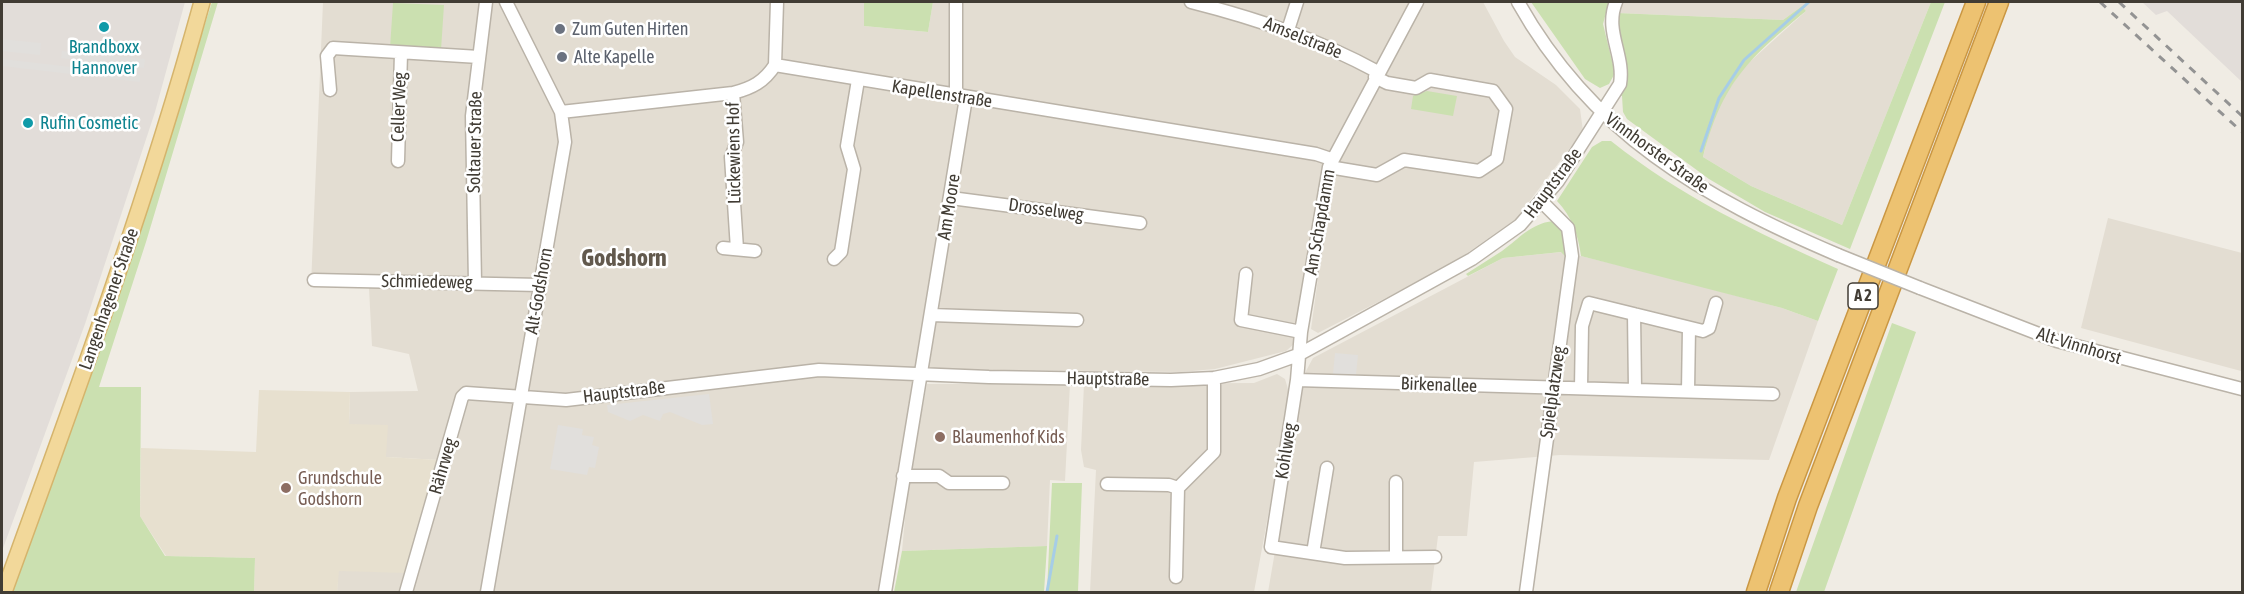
<!DOCTYPE html>
<html>
<head>
<meta charset="utf-8">
<style>
	body { margin:0 }
	#map { position:relative; width:2244px; height:594px; overflow:hidden; background:#f0ece4; font-family:"Asap Condensed",sans-serif }
	canvas { display:block }
	.frame { position:absolute; inset:0; border:3px solid #413c34; pointer-events:none }
</style>
</head>
<body>
<div id="map">
<canvas width="2244" height="594"></canvas>
<div class="frame"></div>
</div>
<script>
const g = document.querySelector('canvas').getContext('2d');
g.lineJoin = 'round';
function fill(path, color) { g.fillStyle = color; g.fill(path, 'evenodd'); }
function trace(path, color, width, dash) { g.strokeStyle = color; g.lineWidth = width; g.lineCap = dash ? 'butt' : 'round'; g.setLineDash(dash || []); g.stroke(path); }
function write(font, color, halo, rows, align = 'center') {
  g.font = font + ' "Asap Condensed",sans-serif'; g.lineWidth = 5; g.setLineDash([]); g.textBaseline = 'middle'; g.strokeStyle = halo; g.fillStyle = color; for (const [text, x, y, turn = 0] of rows) {
    g.save(); g.translate(x, y); g.rotate((+turn || 0) * Math.PI / 180); g.textAlign = isNaN(turn) ? turn : align; if (halo) g.strokeText(text, 0, 0); g.fillText(text, 0, 0); g.restore();
  }
}
const residential = new Path2D(`
	M323,2h541v24l64,6 5,-30h481l-91,169 -29,173 -8,7 -71,18 -34,3 -267,-3 -33,223h-388l21,-188 -32,188h-145l1,-21 101,-111 -53,-3 -37,-32 1,-33 68,-1 -9,-37 -37,-8 -3,-58 -58,-3z
	M1422,2h61l21,39 11,16 41,28 24,24 3,22 -67,88 -66,46 -132,68 -7,-4 21,-152 10,-25z
	M1620,2h311l-89,223 -91,-39 -48,-29 9,-36 10,-22 22,-32 62,-56 -4,-5 -19,14 -166,-7z
	M2108,218l134,35 -1,118 -160,-43z
	M1562,252l4,5 15,-1 78,19 123,33 36,13 -49,139 -209,-5 -86,7 -7,74h-29l-7,56h-163l38,-221 7,-13 190,-100z
	M1277,374l8,5 5,17 -36,196h-164l6,-122 -12,-3 -3,-17 3,-66 170,-1z
	M927,384h143l-5,97 -15,-1 -3,66 -145,5 7,-75z`);
const industrial = new Path2D(`
	M2,2h183l-30,110 -70,212 -83,227z
	M2142,2h100v80l-75,-71 -11,4z`);
const education = new Path2D(`
	M259,390l91,2 -1,32 39,1 -2,32 53,3 -31,113 -69,-2 -2,21h-83l1,-34 -89,-2 -26,-40 1,-68 115,4z`);
const green = new Path2D(`
	M212,2h6l-72,240 -47,145h42l-1,129 25,40 90,2 -1,34h-242l97,-268z
	M864,2h69l-5,30 -64,-6z
	M1531,2h78l-6,22 12,49 -6,11 -9,4 -15,-9z
	M1931,2h14l-95,247 -85,-37 -56,-33 -82,-60 -4,-7 -1,-16 -3,-1 7,-28 -11,-38 2,-16 166,7 19,-14 4,5c-57,47 -84,72 -103,146l48,29 91,39z
	M393,3l51,2 -3,45 -51,-2z
	M1427,91l30,5 -4,20 -42,-7 2,-13z
	M1602,141h9c72,57 143,90 227,128l-20,52 -36,-13 -201,-52c-3,-22 -9,-39 -24,-55l35,-54z
	M1553,221l11,12 2,24 -5,-5 -58,6 -35,18 -2,-2c12,-8 24,-15 36,-23 18,-13 28,-27 51,-30z
	M1892,323l24,9 -92,260h-28z
	M1052,483h30l-4,109h-31z
	M1047,546l-3,46h-150l8,-41z`);
const parking = new Path2D(`
	M2,39l39,4 -1,12 -38,-4z
	M62,51l83,8 -1,9 -83,-10z
	M2,59l138,16v7l-138,-16z
	M1335,353l23,2 -2,20 -23,-1z
	M709,394l4,30 -11,1 -32,-13 -7,2 -3,7 -17,-6 -13,6 -22,-9 -1,-7z
	M558,425l25,4 -1,6 12,2 -2,8 7,2 -4,21 -6,-1 -2,8 -37,-6z`);
const stream = new Path2D(`
	M1701,151l18,-53 25,-38 65,-58
	M1047,592l10,-56`);
const minor = new Path2D(`
	M956,2v95
	M1191,2c67,17 126,37 187,70
	M1417,2l-88,165 -28,165 -4,48 -26,167 74,11 90,-1
	M1518,2c74,132 184,195 320,253
	M1288,30l9,-28
	M775,65l541,89 15,5
	M775,65l2,-63
	M330,90l-3,-34 6,-8 146,9
	M733,93l4,49 -6,15 6,92
	M561,112l172,-19c19,-5 31,-11 42,-28
	M398,161l3,-108
	M1329,167l48,8 27,-15 75,11 18,-12 9,-50 -13,-18 -63,-11 -14,8 -29,-5 -12,-6
	M951,198l189,25
	M723,248l32,3
	M834,259l7,-7 13,-83 -7,-23 11,-66
	M1246,274l-5,46 60,12
	M314,280l226,5
	M475,283l-3,-167 14,-114
	M1920,288l137,53 185,48
	M1634,314l1,75
	M931,315l146,5
	M1297,380l476,14
	M1581,388l1,-62 7,-23 114,28 6,-3 7,-25
	M1688,391l1,-63
	M903,476h36l10,7h54
	M1107,484l62,1 9,3
	M1313,553l14,-85
	M1396,557v-75
	M1176,577l2,-89 36,-36v-74
	M406,592l56,-195 4,-4 100,7 253,-30 170,7 182,3 43,-2 45,-9 39,-14 42,-23 132,-73 48,-34 38,-44 62,-97c5,-29 -16,-53 -4,-82
	M487,592l78,-450 -4,-30 -55,-110
	M885,592l81,-494
	M1526,592l46,-336 -4,-28 -26,-26`);
const major = new Path2D(`
	M4,592c71,-195 143,-390 198,-590`);
const highway = new Path2D(`
	M1756,592l31,-94 189,-496
	M1779,592l29,-86 191,-504`);
const rail = new Path2D(`
	M2100,2l142,130
	M2119,2l123,114`);
const minorBridge = new Path2D(`
	M1838,255l82,33`);
const markers = [
	[104,27,6,"#0f9aa8"],
	[560,29,6,"#6b7280"],
	[562,57,6,"#6b7280"],
	[28,123,6,"#0f9aa8"],
	[940,437,6,"#8d6e63"],
	[286,488,6,"#8d6e63"]
];
const shields = [
	[1863,296,30]
];
const shieldNames = [
	["A 2",1863,296]
];
const worshipNames = [
	["Zum Guten Hirten",572,29],
	["Alte Kapelle",574,57]
];
const streetNames = [
	["Amselstraße",1303,38,22],
	["Kapellenstraße",942,94,9],
	["Celler Weg",399,107,-88],
	["Soltauer Straße",475,142,-89],
	["Lückewiens Hof",734,153,-91],
	["Vinnhorster Straße",1657,153,36],
	["Hauptstraße",1553,183,-53],
	["Am Moore",949,207,-81],
	["Drosselweg",1046,210,8],
	["Am Schapdamm",1320,222,-80],
	["Schmiedeweg",427,282,1],
	["Alt-Godshorn",539,291,-80],
	["Langenhagener Straße",109,299,-71],
	["Alt-Vinnhorst",2079,346,17],
	["Hauptstraße",1108,379,1],
	["Birkenallee",1439,385,2],
	["Hauptstraße",624,392,-7],
	["Spielplatzweg",1553,392,-82],
	["Kohlweg",1286,451,-81],
	["Rährweg",443,466,-74]
];
const cultureNames = [
	["Brandboxx",104,47],
	["Hannover",104,68],
	["Rufin Cosmetic",40,123,"left"]
];
const educationNames = [
	["Blaumenhof Kids",952,437],
	["Grundschule",298,478],
	["Godshorn",298,499]
];
const districtNames = [
	["Godshorn",624,258]
];
fill(residential, '#e3ddd2');
fill(industrial, '#e2ddd9');
fill(education, '#e7e0cf');
fill(green, '#cbe0b0');
fill(parking, '#e1dfdc');
trace(stream, '#a6cde7', 3);
trace(minor, '#bab3a8', 15);
trace(major, '#d5b46c', 18);
trace(highway, '#ca9743', 21);
trace(minor, '#fff', 12);
trace(major, '#f2d89a', 15);
trace(highway, '#edc271', 18);
trace(rail, '#939393', 3, [8, 8]);
trace(minorBridge, '#bab3a8', 15, []);
trace(minorBridge, '#fff', 12);
for (const [x, y, r, color] of markers) { const dot = new Path2D(); dot.arc(x, y, r, 0, 2 * Math.PI); g.fillStyle = color; g.fill(dot); trace(dot, '#fff', 2); }
for (const [x, y, w] of shields) { const box = new Path2D(); box.roundRect(x - w / 2, y - 13, w, 26, 4.5); g.fillStyle = '#fff'; g.fill(box); trace(box, '#413c34', 1.5); }
write('bold 16px', '#413c34', null, shieldNames);
write('18px', '#5b616d', '#fff', worshipNames, 'left');
write('18px', '#413c34', '#fff', streetNames);
write('18px', '#0d838f', '#fff', cultureNames);
write('18px', '#785e54', '#fff', educationNames, 'left');
write('bold 24px', '#62594d', '#fff', districtNames);
</script>
</body>
</html>
